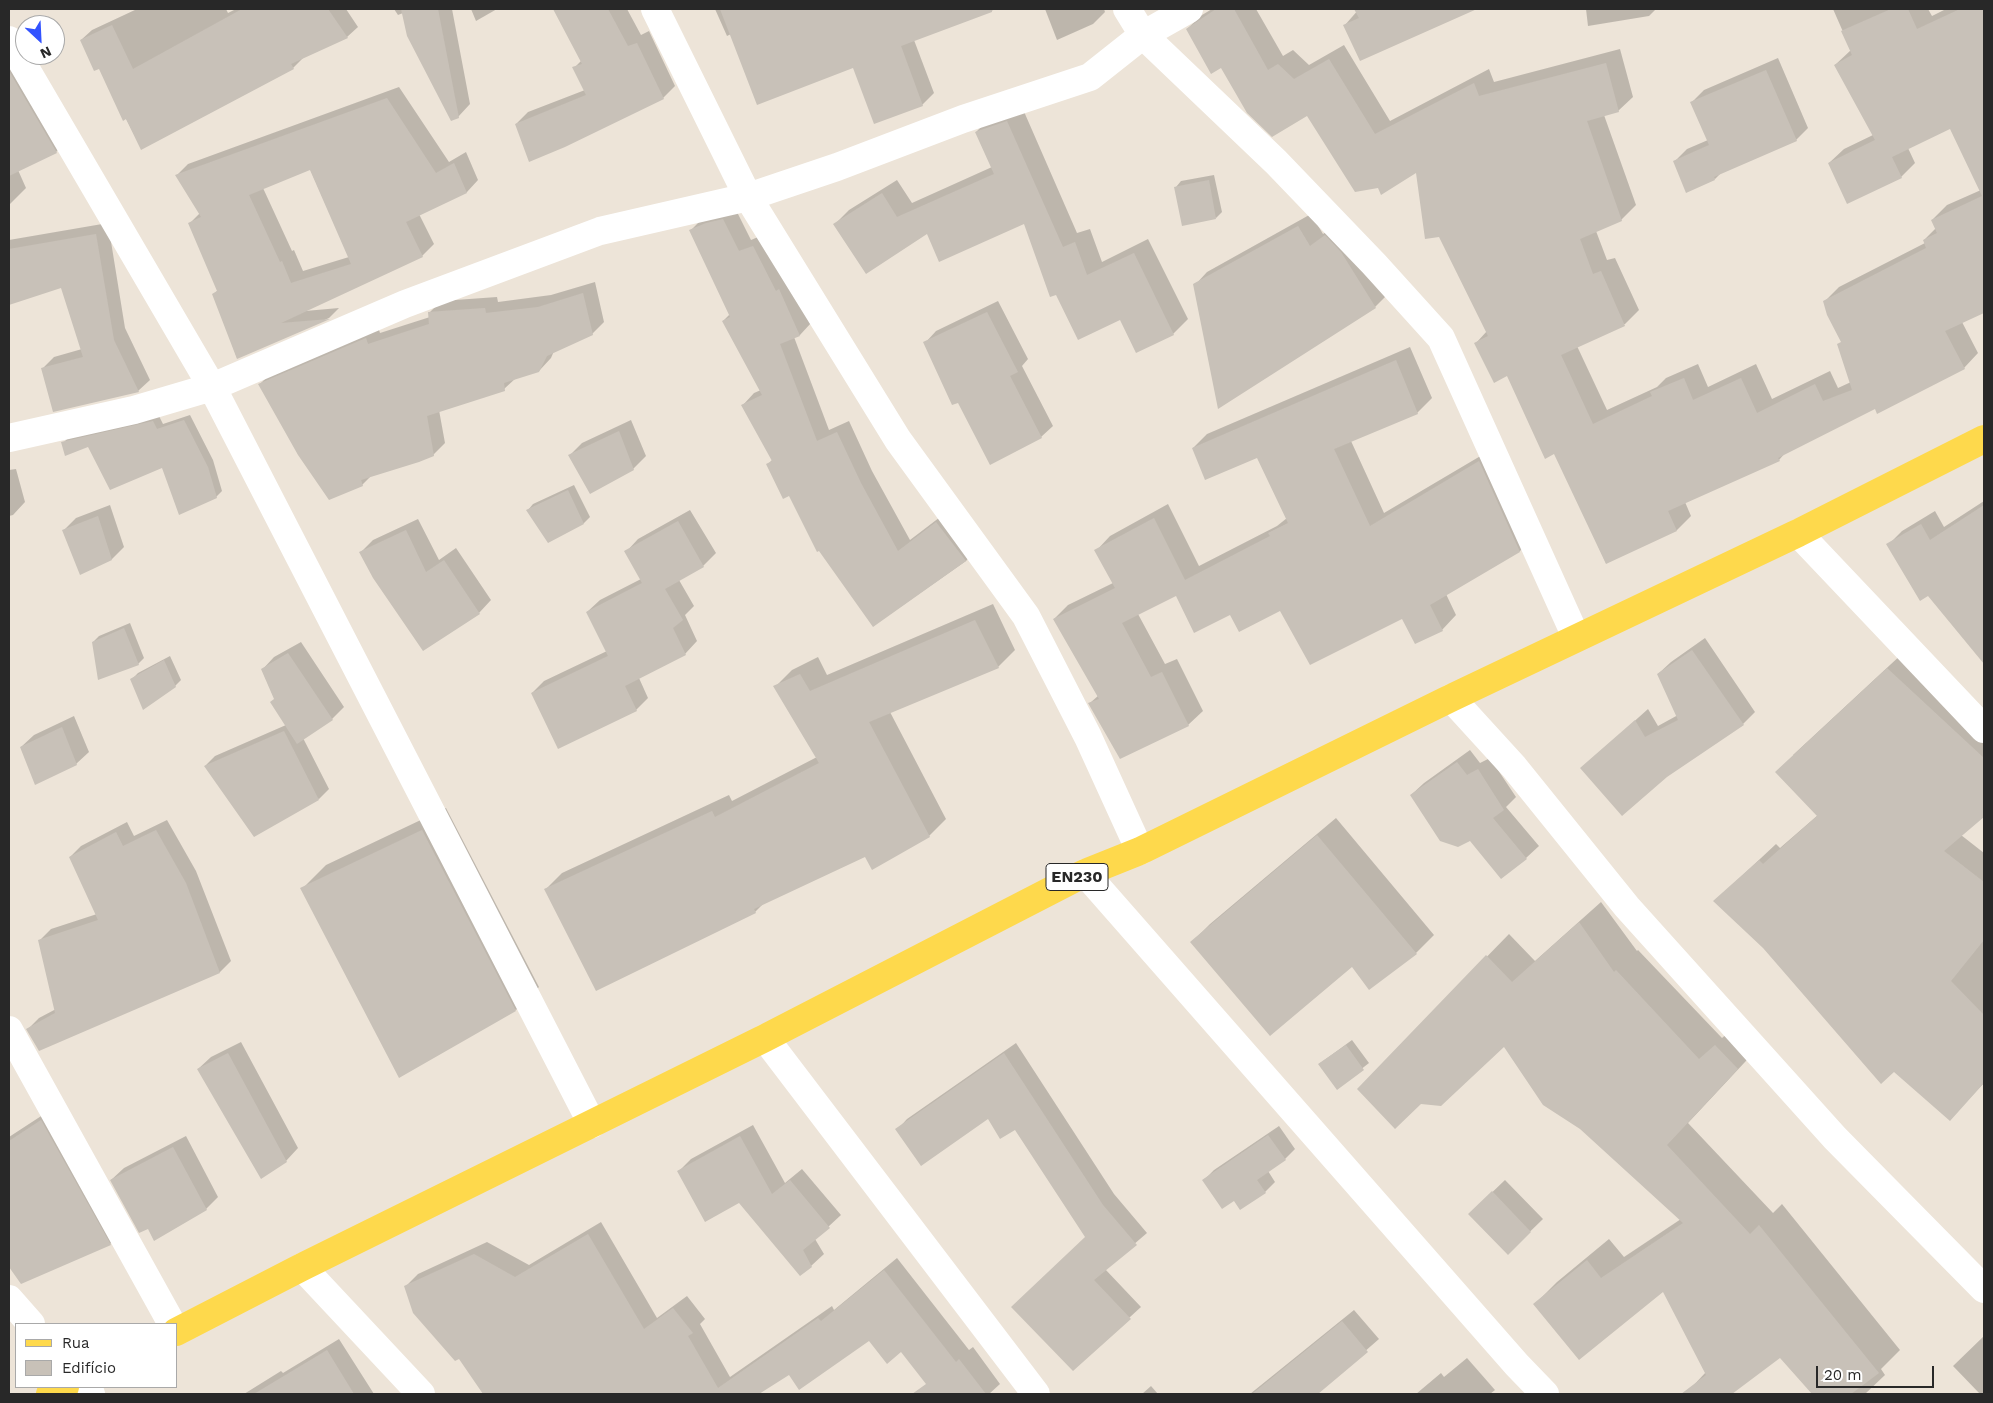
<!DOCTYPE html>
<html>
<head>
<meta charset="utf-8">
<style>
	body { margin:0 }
	#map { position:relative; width:1993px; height:1403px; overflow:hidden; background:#ede4d8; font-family:"Work Sans",sans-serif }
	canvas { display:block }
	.frame { position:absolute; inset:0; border:10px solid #282828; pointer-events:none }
	.legend { position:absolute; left:15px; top:1323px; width:162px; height:65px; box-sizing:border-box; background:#fff; border:1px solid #a9a9a9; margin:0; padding:6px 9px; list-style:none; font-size:15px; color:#282828 }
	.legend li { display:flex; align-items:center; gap:10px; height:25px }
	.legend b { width:25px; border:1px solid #a9a9a9 }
	.north { position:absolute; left:15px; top:15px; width:50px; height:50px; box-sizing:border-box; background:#fff; border:1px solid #a9a9a9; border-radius:50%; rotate:155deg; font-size:14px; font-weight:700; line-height:20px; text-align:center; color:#282828 }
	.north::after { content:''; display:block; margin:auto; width:18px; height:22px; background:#3353ff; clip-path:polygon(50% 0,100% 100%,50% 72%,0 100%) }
	.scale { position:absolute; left:1816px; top:1366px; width:118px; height:22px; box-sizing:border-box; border:2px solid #282828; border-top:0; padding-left:6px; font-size:15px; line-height:18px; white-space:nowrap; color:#282828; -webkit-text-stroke:4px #fff; paint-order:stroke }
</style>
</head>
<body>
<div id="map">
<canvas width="1993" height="1403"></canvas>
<div class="frame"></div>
<ul class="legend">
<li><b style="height:6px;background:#fed94c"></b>Rua</li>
<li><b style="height:14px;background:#c8c1b8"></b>Edifício</li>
</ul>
<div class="north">N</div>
<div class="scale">20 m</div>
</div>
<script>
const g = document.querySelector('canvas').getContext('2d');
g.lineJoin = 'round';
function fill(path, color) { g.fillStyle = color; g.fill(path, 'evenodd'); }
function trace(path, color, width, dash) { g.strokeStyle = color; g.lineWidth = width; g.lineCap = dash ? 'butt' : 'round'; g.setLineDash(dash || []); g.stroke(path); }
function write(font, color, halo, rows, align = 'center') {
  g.font = font + ' "Work Sans",sans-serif'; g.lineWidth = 4.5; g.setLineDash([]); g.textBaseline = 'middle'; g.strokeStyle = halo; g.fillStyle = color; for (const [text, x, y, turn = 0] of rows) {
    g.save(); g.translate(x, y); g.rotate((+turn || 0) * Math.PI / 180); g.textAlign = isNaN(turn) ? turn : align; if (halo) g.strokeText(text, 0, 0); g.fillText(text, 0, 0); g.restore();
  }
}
const shadow = new Path2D(`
	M137,9h89l2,4 8,-4h110l12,18 -11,10 -42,19 -12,12 -152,80 -41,-80 -19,-28 11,-10z
	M394,9h58l18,95 -12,13 -55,-104 -5,2z
	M471,9h26l-21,12z
	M554,9h73l14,26 8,-4 26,55 -12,12 -147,26 12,-12 57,-22 -11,-22 8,-8z
	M715,9h281l-82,31 20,53 -12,12 -69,-39 -122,-32 -4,2z
	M1045,9h59l1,3 -12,12 -36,16z
	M1212,9h44l27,47 10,-6 16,15 35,-20 46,76 99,-52 5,13 126,-33 13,48 -15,14 -14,4 32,90 -15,15 -25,11 11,29 8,-2 24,52 -14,14 -48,22 30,64 50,-23 9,-9 32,-14 10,23 48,-23 16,35 58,-28 8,17 13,-6 -9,-41 -18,-39 15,-15 86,-44 -1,-3 12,-12 -4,-8 15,-15 34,-15 -30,-63 -43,21 7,15 -14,14 -72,-14 15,-14 29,-14 -38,-70 16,-15 -18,-41h95l4,7 14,-7h38v303l-22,10 16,31 -14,15 -88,39 -90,45 -7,8 -94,42 6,14 -14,14 -71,33 -51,-110 -48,-78 -31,-32 11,-12 -70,-160 -38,15 -71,-71 -87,-49 -34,-37 15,-14z
	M1359,9h91l1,3 -106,13z
	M1586,9h70l-7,7 -61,10z
	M9,53l59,87 -12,12 -38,18 8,18 -17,17z
	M1778,58l30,70 -12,12 -75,33 -6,6 -40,-18 12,-12 21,-9 -16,-38 12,-12z
	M399,87l50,75 17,-10 12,28 -11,12 -48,22 15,30 -12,12 -117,55 34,-3 -10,10 -92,40 -23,-64 4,-4 -28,-67 10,-10 -23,-38 11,-11zM310,169l39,88 -46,14 -9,-21 -2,1 -29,-63z
	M1022,107l55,126 13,-4 12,33 46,-23 40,80 -15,15 -52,-16 -97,-95 -96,9 -93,-8 14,-14 48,-30 15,23 80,-36 -16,-35 15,-15z
	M1214,175l8,37 -6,6 -40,-31 5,-6z
	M735,208l16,32 14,-6 46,89 -11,12 -6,2 35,93 20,-9 23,50 38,69 38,-29 29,38 -11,12 -93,65 -83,-132 -22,-30 5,-5 -30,-54 11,-12 7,-3 -38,-69 7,-7 -39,-84 12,-12z
	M1311,214l12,20 15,-10 49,71 -12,12 -180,-22 12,-13z
	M108,223l17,105 25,52 -12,11 -95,-23 11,-11 28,-8 -21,-63 -47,16 -5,-13v-49z
	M595,282l9,40 -12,12 -38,17 -3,7 -12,13 -23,7 -12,11 -65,21 6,33 -12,12 -61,20 -10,10 -102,-101 11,-11 107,-46 2,6 50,-16 -1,-4 12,-12 56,-4 1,5 53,-7z
	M998,301l30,58 -6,7 31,60 -12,11 -83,-36 -33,-58 11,-12z
	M1410,347l22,51 -15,15 -66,28 33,72 110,-65 40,89 -14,14 -74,43 10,21 -14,15 -39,-12 -122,-9 -50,4 -55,-19 -38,20 27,50 12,-5 26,52 -15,14 -98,-22 9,-8 -45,-76 14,-14 45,-22 -17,-32 14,-15 58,-32 31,62 78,-40 10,-8 -29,-62 -65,-8 14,-14z
	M190,415l23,45 9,31 -6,6 -53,-30 -74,-21 -26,-3 6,-6 90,-21 4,8z
	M631,420l15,36 -13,13 -63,-14 12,-12z
	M16,469l9,33 -12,13 -4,1v-46z
	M574,485l16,32 -6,6 -36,18 -20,-31 5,-6z
	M1984,501v161l-96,-117 14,-14 33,-20 9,16z
	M110,505l14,42 -12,12 -32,14 -16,-43 12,-12z
	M690,510l26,43 -13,13 -24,14 15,26 -9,9 12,26 -12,13 -46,24 9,20 -12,12 -104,-17 12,-12 63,-30 -20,-39 13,-12 41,-21 -15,-27 12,-13z
	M418,519l21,41 17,-12 35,52 -12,13 -118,-61 12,-12z
	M993,604l22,46 -17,17 -108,45 56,107 -17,17 -63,19 -102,48 -9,9 -210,-22 17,-17 167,-78 3,6 85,-44 -42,-70 17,-17 26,-13 9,18z
	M130,623l14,35 -6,6 -45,-22 6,-6z
	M1705,638l50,74 -12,12 -161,44 66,-59 10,17 20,-11 -20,-41 13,-12z
	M301,642l43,65 -12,12 -29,19 26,51 -10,10 -114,-33 10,-10 71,-31 -24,-55 12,-13z
	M1904,652l80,73v91l-23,19 23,18v230l-34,36 -235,-218 61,-57 4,4 38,-33 -25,-60z
	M170,656l11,24 -6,6 -43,-7 6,-6z
	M74,716l15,36 -13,12 -55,-17 13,-12z
	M1470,750l10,13 10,-5 26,39 -10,10 33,39 -13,12 -25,19 -31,-38 -59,-44 13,-12z
	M446,808l93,179 -23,23 -214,-121 24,-24z
	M1336,818l98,117 -18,18 -46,35 -18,-23 -160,-23 18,-18z
	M167,820l29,51 35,90 -11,11 -192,57 11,-11 17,-9 -16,-69 11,-11 46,-15 -27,-57 11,-11 46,-24 7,14z
	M1601,902l36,49 1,-1 84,88 16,-14 21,23 -71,76 85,90 9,-9 118,146 -19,19 4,6 -20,19h-51l-34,-38 -50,38h-36l-4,-5 16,-17 -43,-82 -128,14 22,-22 52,-43 15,18 57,-38 -177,-174 -146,44 151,-155 26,27z
	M1352,1040l17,23 -32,25 -18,-24z
	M241,1042l57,106 -12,13 -88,-92 13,-12z
	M1016,1043l98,151 33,39 -42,36 36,38 -68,62 13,-132 -71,-109 -27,-11 -91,13 10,-11z
	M55,1107l69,124 -14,13 -89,38 -12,-17v-128z
	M753,1125l32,58 17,-14 39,46 -26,24 9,15 -13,12 -72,-65 -60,-30 12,-12z
	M1279,1126l16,23 -10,10 -17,12 7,11 -10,10 -31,7 -30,-19 10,-10z
	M186,1136l32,61 -12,12 -58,19 -37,-48 13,-12z
	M1505,1180l38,39 -35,34 -26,-51z
	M601,1222l56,96 30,-22 18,23 -5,5 30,53 102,-71 2,4 63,-52 72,92 4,-3 27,37 -11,10h-54l-33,-44 -33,-11 -80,34 -32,21h-250l-12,-13 -35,-24 -54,-71 12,-12 69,-32 42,23z
	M1354,1310l25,29 -63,55h-66z
	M1984,1336v58h-4l-27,-28z
	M339,1339l35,55h-130l37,-23 2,2z
	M1467,1358l28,32 -5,4h-74l25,-21 3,4z
	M1151,1386l7,8h-16z`);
const building = new Path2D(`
	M242,9h86l20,29 -57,26 3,5 -153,81 -15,-31 -3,2 -24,-52 -5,2 -14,-31 32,-15 21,44z
	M401,9h37l21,109 -8,3 -44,-85z
	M553,9h55l20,37 9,-3 27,56 -99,48 -36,15 -14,-38 71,-29 -14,-28 10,-3z
	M720,9h272v3l-91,34 22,60 -49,18 -21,-56 -96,37z
	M1216,9h18l34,61 10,-6 16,15 35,-20 46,75 99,-51 5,13 127,-33 13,49 -32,9 35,100 -42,18 13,35 8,-3 24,55 -64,29 32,69 59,-28 -2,-4 34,-14 9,22 48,-22 16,35 58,-29 8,17 29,-11 -15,-46 4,-2 -14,-27 -4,-14 103,-53 -3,-8 14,-7 -6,-13 51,-24 -32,-67 -58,28 10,21 -55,26 -19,-41 47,-23 -41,-75 18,-10 -11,-24 50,-22h17l9,20 43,-20h24v304l-39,18 20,38 -88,45 -2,-5 -97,49 2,3 -112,50 9,20 -71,33 -52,-110 -9,5 -38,-83 -13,7 -20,-40 14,-7 -49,-99 -14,2 -9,-66 -35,22 -3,-7 -23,4 -48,-76 -35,21 -25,-24 -26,-45 -10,6 -25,-45z
	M1354,9h123l-117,52 -17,-36 16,-7z
	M1766,70l31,71 -83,36 1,3 -29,13 -13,-32 36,-16 -19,-43z
	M9,71l48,82 -48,23z
	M387,98l49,75 18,-10 13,30 -61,29 17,35 -142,66 49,-4 -93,40 -25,-65 5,-3 -29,-68 13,-6 -26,-42zM310,170l41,94 -60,19 -9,-22 -2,1 -31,-67z
	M1007,121l56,126 12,-5 12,33 47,-22 40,82 -38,18 -16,-33 -42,20 -22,-45 -6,2 -26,-73 -85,38 -12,-28 -61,40 -33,-50 49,-31 15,24 97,-43 -19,-42z
	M1209,180l7,39 -34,7 -8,-39z
	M723,219l16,32 14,-5 23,45 3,-2 21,47 -20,8 37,97 20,-9 24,51 37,68 38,-29 30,39 -93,66 -54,-76 -2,1 -28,-56 -6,3 -17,-35 6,-3 -31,-56 21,-10 -40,-74 8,-4 -41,-87 17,-7z
	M1298,226l12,20 15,-11 16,17 35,56 -158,101 -25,-125z
	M96,234l18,106 25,52 -86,20 -12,-44 42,-11 -22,-69 -52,17v-56z
	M583,293l10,42 -46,21 -8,16 -35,11 1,8 -78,25 7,40 -15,6 -58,18 2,6 -34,14 -31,-45 -40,-71 108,-46 2,6 61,-20 -1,-12 57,-4 1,5 52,-6z
	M987,312l31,60 -8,4 32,62 -52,27 -32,-62 -6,2 -29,-63z
	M1396,360l22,54 -84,35 36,77 109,-65 41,91 -90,53 13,26 -28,13 -13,-25 -92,46 -30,-54 -41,21 -9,-17 -36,18 -18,-37 -54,27 29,54 11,-5 27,54 -69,33 -32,-56 11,-4 -46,-80 62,-31 -21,-38 60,-32 31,62 85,-44 -2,-3 20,-10 -31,-65 -52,22 -13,-32z
	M184,420l24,47 9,31 -38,17 -17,-47 -52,22 -22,-43 -23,9 -4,-14 92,-21 4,8z
	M619,431l15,39 -44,24 -22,-39z
	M568,490l16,34 -36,19 -22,-33z
	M1984,505v159l-56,-68 -8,5 -34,-57 35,-20 9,16z
	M98,516l14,44 -32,15 -18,-45z
	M678,521l26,46 -39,22 18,31 -10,8 13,27 -61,31 12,25 -79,38 -27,-56 77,-37 -22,-44 56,-29 -18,-32z
	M406,530l20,42 18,-12 36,54 -57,37 -50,-73 -14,-26z
	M975,620l24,48 -130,54 61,115 -58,33 -7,-13 -111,52 2,4 -160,78 -52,-102 168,-78 3,6 104,-54 -46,-77 27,-12 10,17z
	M124,628l15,37 -41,15 -6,-38z
	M1692,650l52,75 -77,52 -45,39 -42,-48 55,-48 10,17 33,-17 -21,-46z
	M288,653l45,67 -36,24 -27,-42 4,-3 -13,-30z
	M164,660l12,27 -33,23 -13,-31z
	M1887,668l97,90v59l-40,34 40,31v58l-33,41 33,34v68l-34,38 -56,-49 -13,12 -118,-136 -50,-47 46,-41 4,4 54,-48 -42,-44z
	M62,727l15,38 -42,20 -15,-38z
	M284,731l35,69 -65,37 -50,-71z
	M1457,762l10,13 11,-6 26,41 -11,8 34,41 -26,20 -31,-38 -12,6 -18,-6 -30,-46z
	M156,830l30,53 34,90 -181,78 -13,-22 29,-16 -17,-73 60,-20 -29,-63 47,-25 7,14z
	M422,830l94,181 -117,67 -99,-190z
	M1317,835l100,119 -48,36 -17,-23 -82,69 -80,-94z
	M1579,922l35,50 2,-2 83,89 16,-14 23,24 -71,76 83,89 9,-9 120,148 -28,21h-39l-32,-36 -48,36h-51l25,-19 -43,-83 -84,68 -46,-56 54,-44 14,18 82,-55 -103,-94 -37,-24 -39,-58 -63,59 -20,-2 -26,25 -38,-40 129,-134 26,27z
	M1346,1045l18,25 -27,20 -19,-26z
	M228,1053l59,109 -26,17 -64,-110z
	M1004,1053l99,152 34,40 -43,35 37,39 -58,52 -62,-64 74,-70 -70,-107 -15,9 -12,-20 -67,47 -26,-37z
	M41,1120l70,125 -90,39 -12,-17v-126z
	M1268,1135l18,25 -29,20 9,13 -26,17 -6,-9 -12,8 -20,-29z
	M740,1136l32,58 18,-14 40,48 -27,22 9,17 -12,9 -61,-73 -34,19 -28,-51z
	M173,1147l34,63 -53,31 -6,-12 -9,4 -29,-53z
	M1492,1191l39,41 -23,23 -40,-41z
	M588,1234l56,95 29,-21 20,25 -5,3 30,52 100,-70 3,3 63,-51 72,92 3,-3 27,35h-74l14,-10 -25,-32 -14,12 -18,-23 -70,49 -10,-15 -30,19h-276l-24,-35 -4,2 -42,-48 -9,-27 70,-32 41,23z
	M1342,1321l26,31 -50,42h-66z
	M327,1350l27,44h-100z`);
const minor = new Path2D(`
	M655,9l93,188 150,243 128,176 62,121 52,114
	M1127,9l16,26 46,-26
	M9,40l203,347 380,737
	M9,438l125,-28 78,-23 193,-83 195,-73 148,-34 89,-30 126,-48 127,-42 53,-42 133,127 98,102 67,74 135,299
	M1798,533l186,196
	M1451,698l63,69 113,140 208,231 149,151
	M1085,873l432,492 28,29
	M9,1030l163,294
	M765,1038l271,356
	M302,1267l119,127
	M9,1299l22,25
	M85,1387l6,7`);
const major = new Path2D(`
	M176,1332l126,-65 463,-229 320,-165 55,-22 311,-153 347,-165 186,-94
	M50,1394l15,-7`);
const shields = [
	[1077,877,62]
];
const shieldNames = [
	["EN230",1077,877]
];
fill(shadow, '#0003');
fill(building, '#c8c1b8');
trace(minor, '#fff', 28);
trace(major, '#fed94c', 28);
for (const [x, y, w] of shields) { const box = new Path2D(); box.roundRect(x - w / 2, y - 13.5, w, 27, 4); g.fillStyle = '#fff'; g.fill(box); trace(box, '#282828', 1); }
write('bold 16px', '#282828', null, shieldNames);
</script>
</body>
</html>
